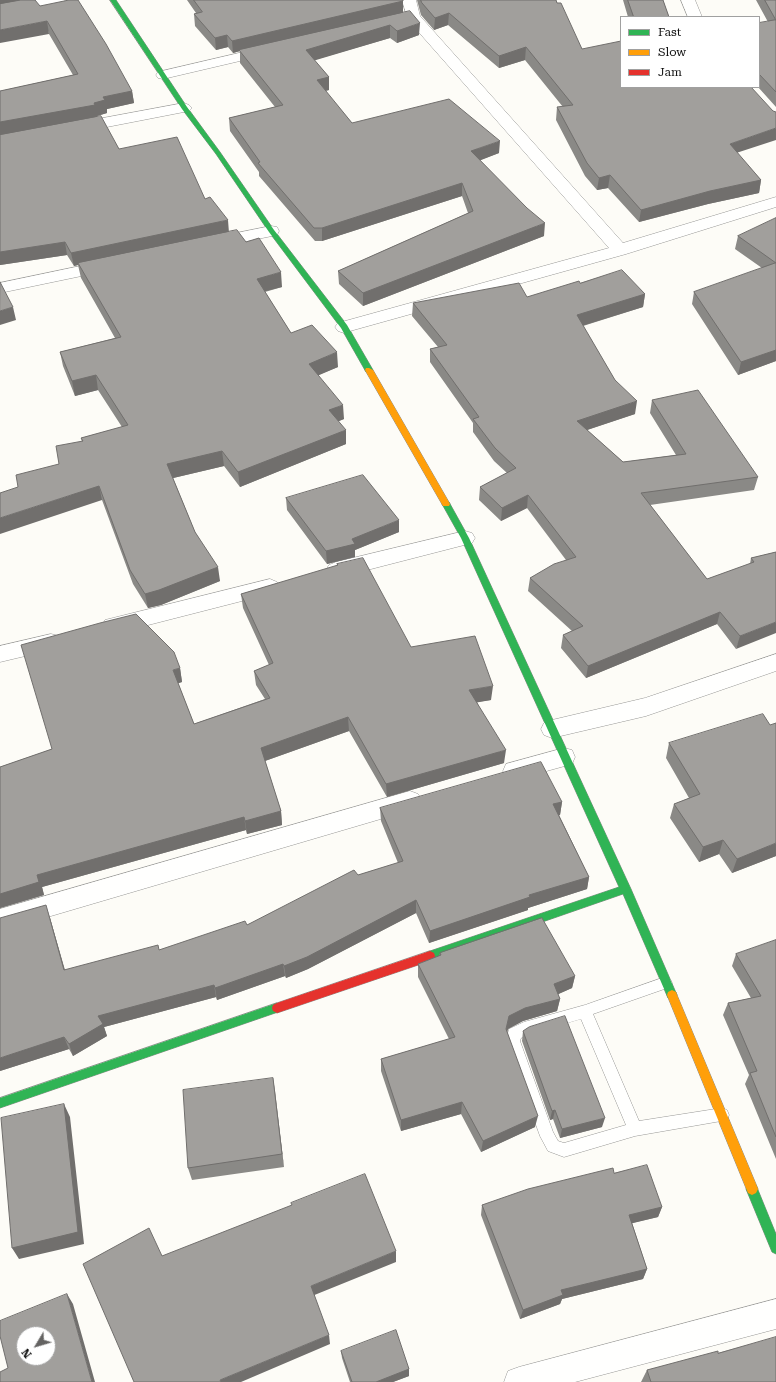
<!DOCTYPE html>
<html>
<head>
<meta charset="utf-8">
<style>
	body { margin:0 }
	#map { position:relative; width:776px; height:1382px; overflow:hidden; background:#fdfcf7; font-family:"Roboto Serif",serif }
	canvas { display:block }
	.legend { position:absolute; left:620px; top:16px; width:140px; height:72px; box-sizing:border-box; background:#fff; border:1px solid #a0a0a0; margin:0; padding:5px 7px; list-style:none; font-size:12px; color:#111 }
	.legend li { display:flex; align-items:center; gap:8px; height:20px }
	.legend b { width:20px; border:1px solid #a0a0a0 }
	.north { position:absolute; left:16px; top:1326px; width:40px; height:40px; box-sizing:border-box; background:#fff; border:1px solid #a0a0a0; border-radius:50%; rotate:232deg; font-size:11px; font-weight:700; line-height:16px; text-align:center; color:#111 }
	.north::after { content:''; display:block; margin:auto; width:14px; height:18px; background:#646362; clip-path:polygon(50% 0,100% 100%,50% 72%,0 100%) }
</style>
</head>
<body>
<div id="map">
<canvas width="776" height="1382"></canvas>
<ul class="legend">
<li><b style="height:5px;background:#30b455"></b>Fast</li>
<li><b style="height:5px;background:#ff9f0a"></b>Slow</li>
<li><b style="height:5px;background:#e5322d"></b>Jam</li>
</ul>
<div class="north">N</div>
</div>
<script>
const g = document.querySelector('canvas').getContext('2d');
g.lineJoin = 'round';
function trace(path, color, width, dash) { g.strokeStyle = color; g.lineWidth = width; g.lineCap = dash ? 'butt' : 'round'; g.setLineDash(dash || []); g.stroke(path); }
function fill(path, color) { g.fillStyle = color; g.fill(path, 'evenodd'); }
const lane = new Path2D(`
	M665,977l5,2 2,4 -2,4 -77,27 46,107 83,-13 5,2 2,5 -2,5 -92,16 -71,21 -16,-6 -8,-15 -34,-95 3,-12 15,-7 61,-17zM581,1019l45,106 -62,18 -6,-2 -5,-9 -33,-91 1,-3 6,-3z`);
const street = new Path2D(`
	M37,0h28l-2,3 -63,13v-8z
	M402,0h14l4,16 203,227 153,-46v10l-150,47 -276,77 -6,2 -6,-2 -3,-4 3,-4 271,-75 -201,-228z
	M681,0h14l7,17h-14z
	M269,46l5,1 2,3 -2,3 -111,26 -5,-1 -2,-3 2,-3z
	M184,103l5,2 3,3 -3,3 -113,22 -6,-2 -2,-3 2,-3 6,-2z
	M271,226l6,1 2,4 -2,4 -64,13 -6,-1 -2,-4 2,-4z
	M109,260l6,1 3,4 -3,4 -115,24v-10z
	M465,531l7,2 3,5 -3,5 -136,35 -7,-3 -3,-5 3,-5 7,-3z
	M270,579l7,3 3,5 -3,5 -164,42 -8,-2 -3,-6 3,-6 8,-2z
	M51,634l8,2 3,6 -3,6 -59,14v-16z
	M776,654v17l-130,45 -94,22 -8,-3 -3,-6 3,-6 8,-3 93,-22z
	M564,748l8,2 3,7 -3,7 -58,16 -8,-2 -3,-7 3,-7z
	M410,791l8,3 4,7 -4,7 -418,123v-22z
	M776,1299v30l-201,53h-71l4,-11 11,-4z`);
const fast = new Path2D(`
	M110,0h6l71,107 33,45 54,78 73,95 26,45 -1,2h-6l-25,-44 -72,-96 -53,-78 -34,-45z
	M446,501l3,1 20,36 162,351 46,106 -1,3 -4,2 -4,-2 -45,-104 -193,67 -4,-2 -1,-3 1,-3 4,-2 189,-64 -158,-349 -19,-34z
	M277,1003l4,2 1,3 -1,3 -281,97v-10z
	M752,1183l4,2 20,49v20l-4,-2 -26,-63 2,-4z`);
const slow = new Path2D(`
	M366,368h3l4,2 77,134 -1,2h-6l-78,-136z
	M672,990l4,2 1,3 81,194 -2,4 -4,2 -4,-2 -81,-198 1,-3z`);
const jam = new Path2D(`
	M430,951l4,2 1,3 -1,3 -4,2 -153,52 -4,-2 -1,-3 1,-3 4,-2z`);
const wall = new Path2D(`
	M187,0h216v13l16,22 -22,8 -7,-5 -76,22 15,17v13l-4,1 27,32 147,30 -19,7 64,76 -181,70 -24,-22 -1,-13 130,-58 -6,-17 -140,45h-7l-56,-65v-4l-29,-41 -1,-13 46,-11 -35,-44v-12l-7,2 -5,-6 -12,3 -21,-24 -1,-12 2,-1z
	M417,0h139l1,3 25,46 155,104 24,27 -2,13 -51,11 -69,18 -31,-34 -11,2 -12,-14 -29,-56 1,-13h6l-38,-47 -26,8 -51,-43 -14,5 -13,-15z
	M623,0h40l6,17h-41z
	M756,0h20v107l-18,-20h1v-64l9,-1z
	M40,6l92,85 2,12 -27,6v4l-10,3 22,33 86,50 24,33 53,55 -17,5 26,41 47,34 -20,8 26,44 -6,2 8,23 -106,43 -16,-21 -51,12 22,54 25,49 -59,24 -13,3 -15,-24 -31,-84 -84,-13 41,-23 23,-22 -1,-4 41,-11 -24,-37 -23,6 -12,-30 -3,-14 55,-14 -34,-60 -3,-13 -4,1 -7,-11 -67,10v-174l73,-16 -24,-41z
	M776,218v143l-38,14 -46,-71 2,-12 68,-24 -27,-19 3,-13z
	M580,283l65,11 -2,13 -60,19 52,88 -48,16 36,32 53,-7 -26,-42 2,-13 106,77 -4,13 -104,15 57,74 43,-15 1,-6 25,-6 -40,97 -19,-25 -131,54 -25,-30 2,-13 9,-4 -44,-40 2,-13 36,-18 -39,-52 -26,13 -22,-21 1,-13 27,-14 -13,-12 -21,-29v-9l-43,-61v-13l8,-2 -26,-31 1,-13 114,-6z
	M286,498l113,34 -44,18v7l-28,7 -40,-54z
	M337,564l74,83 80,53 -14,2 27,61 -117,34 -38,-66 -84,30 16,50 1,14 -35,9 -1,-4 -204,57 2,8 -44,13v-141l52,-18 128,-81 2,14 -4,1 16,41 71,-25 -9,-14 -2,-14 15,-6 -26,-57 -2,-14 96,-28z
	M669,743l107,113 -44,17 -13,-19 -20,8 -29,-44 4,-14 15,-6 -23,-40z
	M562,802l-2,13h-1l30,62 -2,12 -59,19v2l-99,33 -13,-30 -108,56 -22,9 -1,-2 -68,24 -1,-3 -112,30 3,9 -34,20 -4,-7 -69,22 50,-153 15,52 94,-20 88,-25 111,-50 40,-12 -17,-42 -1,-13z
	M776,940v219l-31,-75 4,-9 -26,-60 5,-12 23,-5 -19,-32 4,-12z
	M440,953l135,23 -3,12 -14,6 2,5 -3,12 -34,10 -15,8 -1,2 28,96 -54,25 -20,-38 -60,17 -20,-60v-12l68,-20 -31,-62v-13l21,-8z
	M523,1031l79,96 -42,11 -7,-19 -3,1 -28,-79z
	M273,1078l11,89 -92,13 -4,-12z
	M614,1173l48,34 -4,10 -26,6 15,46 -4,10 -81,20 -2,5 -40,15 -39,-104 1,-10z
	M341,1351l68,18v7l-16,6h-43l-8,-24z
	M718,1353l58,29h-135l6,-12z`);
const shadedWall = new Path2D(`
	M0,0h27l-27,6z
	M403,1v12l-164,37 1,1 -7,2 -1,-12z
	M449,13l-1,12 -14,5 1,-12z
	M47,21l2,13 -49,9v-13z
	M420,23l-1,12 -22,8v-12z
	M390,25v13l-84,25v-13z
	M227,35l1,12 -12,3 -1,-12z
	M526,47l-1,13 -26,8v-12z
	M329,77v13l-12,3v-13z
	M132,91l2,12 -27,6v4l-10,3v2l-97,17v-13l94,-19 9,-6z
	M776,128v12l-49,16 3,-12z
	M500,141l-1,12 -28,11v-13z
	M610,175l-2,13 -11,2 2,-12z
	M761,180l-2,13 -51,11 -69,18 2,-12 69,-19z
	M462,183v13l-140,45v-13z
	M228,220l1,13 -151,30v2l-4,1 -3,-13z
	M545,223l-1,13 -181,70v-13z
	M65,242l2,13 -67,10v-13z
	M281,272l1,15 -24,6 -1,-14z
	M645,294l-2,13 -68,21 2,-13z
	M13,307l3,13 -16,5v-14z
	M776,350v11l-38,14 3,-13z
	M337,352l1,15 -28,12 -1,-15z
	M96,375l2,15 -23,6 -3,-15z
	M637,401l-2,13 -60,20 2,-13z
	M343,405l1,14 -14,6 -1,-15z
	M346,430v14l-106,43 -2,-15z
	M222,451l2,15 -55,13 -2,-15z
	M99,486l3,14 -102,34v-16z
	M528,495l-1,13 -26,13 1,-13z
	M399,520v12l-44,18v7l-28,7 -1,-13 26,-12z
	M218,567l2,14 -59,24 -13,3 -3,-14z
	M720,612l-3,12 -131,54 2,-12z
	M776,622v11l-40,16 4,-13z
	M180,668l2,14 -6,2 -3,-14z
	M493,686l-2,14 -23,4 1,-14z
	M348,717l1,14 -87,31 -1,-14z
	M506,750l-2,13 -117,34 -1,-13z
	M562,802l-2,13 -9,3 2,-14z
	M281,811l1,14 -35,9 -2,-13z
	M244,817l2,13 -204,57 2,8 -44,13v-14l37,-19z
	M723,840l-4,14 -20,8 4,-15z
	M776,843v13l-44,17 5,-14z
	M589,877l-2,12 -59,19v2l-99,33 1,-12 99,-36z
	M416,900v13l-108,56 -22,9 -2,-12z
	M46,905l4,13 18,64 -4,-12z
	M283,964l2,12 -68,24 -2,-12z
	M575,976l-3,12 -20,9 2,-13z
	M214,985l2,12 -112,30 3,9 -34,20 -4,-12 29,-28z
	M560,999l-3,12 -34,10 -15,8 -3,13 1,-13 3,-13 16,-8z
	M64,1037l5,12 -69,22v-13z
	M273,1078l2,13 9,76 -2,-13z
	M462,1102l-1,12 -60,17v-11z
	M64,1104l6,13 14,127 -65,15 -7,-11z
	M555,1110l-2,9 -3,1 2,-9z
	M538,1116l-3,11 -54,25 2,-11z
	M605,1118l-3,9 -42,11 2,-9z
	M662,1207l-4,10 -33,8 4,-10z
	M396,1251v11l-84,34 -1,-10z
	M647,1269l-4,10 -81,20 -2,5 -40,15 3,-9 38,-20z
	M67,1294l6,10 22,78h-3z
	M329,1335l1,9 -89,38h-20l-1,-2z
	M409,1369v7l-16,6h-17z`);
const building = new Path2D(`
	M21,0h14l5,6 29,-6h9l28,44 26,47 -29,6 2,3 -11,3 1,2 -95,17v-31l78,-17 -31,-53 -47,9v-26z
	M194,0h209v1l-171,40 -5,-6 -12,3 -21,-24 8,-2z
	M421,0h135l1,3h4l21,46 39,-8v46h130l22,24 3,1v16l-46,16 31,36 -51,11 -69,19 -31,-35 -11,3 -12,-15 -30,-56 16,-2 -47,-58 -27,9 -50,-43 -14,5 -13,-15z
	M628,0h35l6,17h-35z
	M765,0h11v20z
	M410,11l10,12 -23,8 -7,-6 -84,25 23,27 -12,3 35,43 97,-24 51,42 -29,10 56,57 18,15 -182,70 -25,-22 135,-60 -11,-28 -140,45h-8l-56,-65 2,-1 -31,-44 54,-13 -44,-55z
	M776,20v72l-17,-18v-51z
	M101,116l18,33 58,-12 28,62 5,-2 18,23 -157,33 -6,-11 -65,10v-117z
	M776,218v45l-38,-27z
	M237,230l9,12 13,-4 22,34 -24,7 34,54 21,-8 25,27 -28,12 34,41 -14,5 17,20 -108,42 -16,-21 -55,13 28,68 23,35 -59,23 -14,4 -15,-24 -31,-84 -99,32v-25l18,-6 -2,-12 43,-11 -3,-18 27,-5 -2,-3 47,-13 -32,-50 -24,6 -12,-29 61,-15 -43,-74z
	M776,263v87l-35,12 -47,-70z
	M622,270l23,24 -68,21 38,65 22,21 -60,20 46,41 63,-8 -34,-54 46,-10 60,87 -117,16 66,86 47,-17 -3,-4 25,-6v70l-36,14 -20,-24 -132,54 -25,-31 20,-9 -53,-48 24,-14 22,-7 -48,-62 -26,13 -22,-21 36,-19 -21,-20 -22,-29 6,-2 -49,-68 17,-4 -34,-42 106,-20 8,14 52,-16 1,2z
	M0,282l13,25 -13,4z
	M363,475l36,45 -47,19 3,5 -29,7 -40,-53z
	M363,558l48,89 64,-11 18,50 -24,4 37,60 -120,34 -38,-67 -87,31 20,63 -36,10 -1,-4 -207,58 2,7 -39,12v-127l52,-18 -31,-104 79,-22 36,-9 38,38 6,16 -7,2 21,54 76,-26 -16,-27 19,-8 -32,-69 97,-29 -1,-1z
	M763,714l7,11 6,-2v120l-39,16 -14,-19 -20,7 -29,-43 26,-10 -31,-51z
	M541,762l21,40 -9,2 36,73 -60,18 1,2 -100,34 -14,-31 -109,57 -23,9 -1,-2 -68,24 -1,-3 -116,31 5,8 -34,20 -5,-7 -64,21v-140l46,-13 18,65 94,-25 1,5 86,-29 2,4 107,-55 4,5 45,-14 -23,-53z
	M542,918l33,58 -21,8 6,15 -35,9 -16,8 -3,13 32,87 -55,25 -21,-39 -61,18 -20,-61 74,-22 -37,-73 23,-9 -1,-2z
	M776,940v197l-26,-64 7,-2 -29,-68 33,-7 -25,-42z
	M565,1016l40,102 -43,11 -7,-19 -3,1 -29,-80 6,-4z
	M273,1078l9,76 -94,14 -5,-78z
	M64,1104l14,128 -66,16 -11,-130z
	M647,1165l15,42 -33,8 18,54 -86,21 2,5 -40,15 -41,-105 46,-16 85,-21 1,5z
	M365,1174l31,77 -85,35 18,49 -109,45 1,2h-87l-51,-118 66,-36 13,28 130,-51 -1,-2z
	M67,1294l25,88h-92v-10l8,-4 -8,-32v-15zM24,1334h24v24h-24z
	M396,1330l13,39 -33,13h-24l-11,-31z
	M776,1337v45h-125l-4,-12 71,-19v2z`);
trace(lane, '#979795', 1);
trace(street, '#979795', 1);
trace(fast, '#8e8d8b', 1);
trace(slow, '#8e8d8b', 1);
trace(jam, '#8e8d8b', 1);
fill(lane, '#fffffe');
fill(street, '#fffffe');
fill(fast, '#30b455');
fill(slow, '#ff9f0a');
fill(jam, '#e5322d');
fill(wall, '#8a8986');
fill(shadedWall, '#716f6d');
fill(building, '#a19f9c');
trace(building, '#716f6d', 1);
</script>
</body>
</html>
